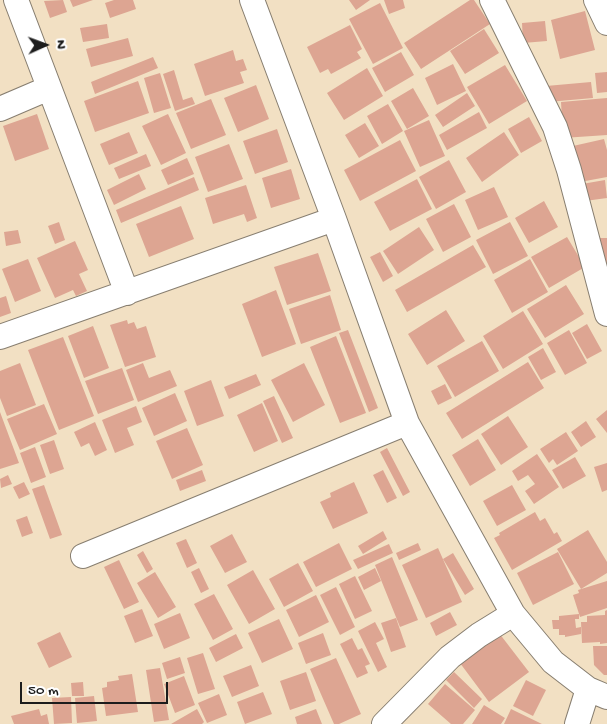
<!DOCTYPE html>
<html>
<head>
<meta charset="utf-8">
<style>
	body { margin:0 }
	#map { position:relative; width:607px; height:724px; overflow:hidden; background:#f2e0c3; font-family:"Gochi Hand",sans-serif }
	canvas { display:block }
	.north { position:absolute; left:20px; top:20px; width:50px; height:50px; -webkit-text-stroke:4px #fff; paint-order:stroke; rotate:88deg; font-size:14px; font-weight:700; line-height:20px; text-align:center; color:#1c1c1c }
	.north::after { content:''; display:block; margin:auto; width:18px; height:22px; background:#1c1c1c; clip-path:polygon(50% 0,100% 100%,50% 72%,0 100%) }
	.scale { position:absolute; left:20px; top:682px; width:148px; height:22px; box-sizing:border-box; border:2px solid #1c1c1c; border-top:0; padding-left:6px; font-size:15px; line-height:18px; white-space:nowrap; color:#1c1c1c; -webkit-text-stroke:4px #fff; paint-order:stroke }
</style>
</head>
<body>
<div id="map">
<canvas width="607" height="724"></canvas>
<div class="north">N</div>
<div class="scale">50 m</div>
</div>
<script>
const g = document.querySelector('canvas').getContext('2d');
g.lineJoin = 'round';
function fill(path, color) { g.fillStyle = color; g.fill(path, 'evenodd'); }
function trace(path, color, width, dash) { g.strokeStyle = color; g.lineWidth = width; g.lineCap = dash ? 'butt' : 'round'; g.setLineDash(dash || []); g.stroke(path); }
const building = new Path2D(`
	M63,0l4,12 -17,6 -6,-17z
	M70,0h23l-20,7z
	M114,0h19l3,9 -26,9 -5,-15z
	M349,0h21l-14,10z
	M384,0h19l2,8 -16,6z
	M470,0h4l16,24 -69,45 -17,-26z
	M380,3l23,45 -30,16 -24,-45z
	M585,11l10,39 -35,9 -9,-39z
	M545,21l2,20 -24,2 -1,-20z
	M107,24l2,14 -26,4 -3,-14z
	M350,25l12,24 -5,3 4,6 -30,16 -3,-5 -8,4 -13,-26z
	M484,29l15,24 -34,21 -15,-23z
	M128,38l5,18 -42,11 -5,-18z
	M233,50l3,11 7,-2 4,11 -7,2 4,11 -39,13 -11,-32z
	M401,52l13,23 -29,17 -13,-24z
	M153,57l5,11 -63,26 -4,-12z
	M453,64l13,27 -29,14 -12,-27z
	M505,65l22,36 -38,23 -22,-37z
	M367,68l16,28 -39,24 -17,-27z
	M174,70l9,30 9,-3 3,7 -20,7 -12,-37z
	M607,72v20l-10,1 -2,-20z
	M160,73l11,35 -17,5 -10,-35z
	M138,81l11,32 -54,19 -11,-31z
	M591,82l2,16 -45,4 -2,-16z
	M256,85l13,34 -31,13 -14,-34z
	M413,88l16,28 -22,13 -16,-28z
	M467,93l8,13 -32,21 -8,-12z
	M607,98v37l-44,3 -2,-36z
	M211,99l15,36 -35,14 -15,-36z
	M388,104l15,27 -21,13 -15,-28z
	M479,112l8,16 -40,22 -8,-15z
	M37,114l12,35 -34,12 -12,-35z
	M168,114l18,39 -25,12 -19,-39z
	M529,117l13,24 -21,12 -13,-24z
	M429,120l16,36 -25,11 -16,-36z
	M365,123l14,23 -20,12 -14,-23z
	M277,129l11,33 -33,12 -12,-33z
	M129,132l9,21 -29,12 -9,-21z
	M504,132l15,23 -37,27 -16,-24z
	M604,139l3,11v27l-27,5 -7,-36z
	M400,140l16,31 -56,30 -16,-31z
	M229,144l14,35 -35,13 -13,-35z
	M146,154l5,12 -32,13 -5,-11z
	M187,158l7,16 -26,11 -7,-15z
	M449,160l17,32 -30,17 -17,-32z
	M291,169l9,30 -29,9 -9,-30z
	M139,174l7,15 -32,16 -7,-15z
	M194,177l5,13 -78,33 -5,-13z
	M417,179l15,30 -42,22 -16,-29z
	M605,180l2,18 -22,3 -3,-17z
	M246,185l11,33 -10,4 -3,-8 -31,10 -8,-26z
	M494,187l14,30 -30,13 -13,-30z
	M544,201l14,26 -29,16 -14,-25z
	M454,204l17,33 -28,15 -17,-33z
	M181,206l13,33 -45,18 -13,-33z
	M59,222l6,18 -10,4 -7,-18z
	M510,222l18,34 -35,18 -17,-34z
	M419,227l15,23 -36,24 -15,-23z
	M18,230l3,13 -15,3 -2,-14z
	M567,237l18,30 -36,21 -18,-31z
	M598,238h9v35z
	M75,241l13,29 -9,4 8,17 -11,5 -3,-6 -18,8 -18,-40z
	M473,245l13,22 -79,45 -12,-22z
	M380,252l13,24 -10,6 -13,-25z
	M318,253l13,38 -44,14 -13,-38z
	M28,259l13,32 -26,11 -13,-33z
	M530,259l18,33 -36,21 -18,-33z
	M566,285l18,29 -39,24 -18,-29z
	M276,290l20,54 -34,13 -20,-53z
	M330,295l11,35 -40,14 -12,-35z
	M6,296l5,17 -11,4v-19z
	M446,310l19,31 -38,24 -19,-31z
	M523,311l20,33 -40,25 -20,-33z
	M127,320l1,4 6,-2 3,7 9,-3 10,31 -31,10 -15,-42z
	M587,324l15,27 -15,8 -15,-26z
	M93,326l16,42 -25,10 -16,-42z
	M348,330l30,78 -9,4 -30,-79z
	M569,330l18,33 -22,12 -18,-32z
	M336,336l30,77 -26,10 -30,-76z
	M63,337l31,79 -35,14 -31,-80z
	M482,341l17,30 -44,26 -18,-31z
	M543,348l13,24 -15,8 -13,-23z
	M528,362l16,26 -82,51 -16,-26z
	M20,363l16,42 -29,11 -7,-18v-27z
	M143,363l6,15 21,-8 7,16 -39,16 -12,-32z
	M304,363l21,42 -32,17 -22,-42z
	M122,368l12,32 -36,14 -13,-33z
	M256,374l5,11 -32,14 -5,-12z
	M211,380l13,36 -27,10 -13,-35z
	M445,384l7,14 -14,7 -7,-14z
	M175,393l12,28 -33,15 -12,-28z
	M274,396l19,42 -11,5 -19,-42z
	M262,403l16,38 -24,11 -17,-37z
	M44,404l13,30 -37,16 -13,-31z
	M136,406l6,16 -15,6 7,17 -19,8 -13,-33z
	M607,410v23l-11,-14z
	M0,412l19,51 -19,6z
	M508,416l20,31 -27,18 -20,-31z
	M586,421l10,16 -15,10 -10,-15z
	M95,422l12,28 -12,6 -6,-13 -8,4 -7,-15z
	M187,428l16,37 -31,14 -16,-38z
	M566,432l12,19 -21,14 -4,-6 -4,4 -9,-14z
	M478,439l18,31 -26,16 -18,-31z
	M54,440l10,29 -14,5 -10,-29z
	M35,447l11,30 -15,6 -11,-30z
	M387,448l23,44 -7,4 -23,-44z
	M537,454l22,33 -25,17 -9,-13 10,-7 -7,-9 -10,6 -6,-10z
	M575,457l11,19 -23,13 -11,-19z
	M607,463v27l-5,2 -8,-25z
	M202,470l4,11 -26,10 -4,-11z
	M383,470l14,28 -10,5 -14,-28z
	M8,475l4,9 -11,4 -1,-9z
	M24,482l6,12 -11,5 -6,-12z
	M354,482l14,31 -35,16 -13,-27 11,-5 -1,-4z
	M44,485l18,50 -12,4 -18,-50z
	M512,485l14,25 -29,16 -14,-25z
	M535,512l5,9 5,-3 9,16 3,-2 5,9 -50,29 -18,-32 6,-3 -1,-2z
	M27,516l6,17 -11,4 -6,-17z
	M588,530l19,32v11l-26,16 -24,-40z
	M383,531l4,8 -24,15 -5,-8z
	M232,534l15,28 -22,11 -15,-27z
	M186,539l11,24 -10,5 -11,-25z
	M339,543l13,26 -36,18 -13,-25z
	M418,543l3,7 -22,10 -3,-7z
	M389,544l4,9 -35,16 -5,-9z
	M438,548l24,54 -36,16 -24,-53z
	M143,551l10,18 -6,4 -10,-18z
	M558,552l16,32 -41,21 -16,-32z
	M453,553l21,36 -9,6 -22,-36z
	M392,557l26,63 -18,7 -25,-62z
	M119,560l20,42 -15,7 -20,-42z
	M298,563l15,28 -29,16 -15,-28z
	M199,568l10,21 -8,4 -10,-21z
	M375,568l6,13 -17,9 -6,-13z
	M253,570l22,39 -26,15 -22,-39z
	M155,572l21,35 -18,11 -21,-35z
	M355,576l17,35 -17,8 -16,-35z
	M607,581v27l-27,9 -7,-22 6,-2 -1,-3z
	M336,587l19,40 -15,8 -20,-40z
	M214,594l19,35 -20,11 -19,-36z
	M316,595l13,27 -30,15 -13,-27z
	M142,609l11,27 -18,7 -11,-27z
	M607,610v33l-7,1v-2l-18,1 -1,-21h6v-6l18,-1v-4z
	M450,612l7,13 -21,11 -6,-13z
	M180,613l10,25 -26,11 -10,-25z
	M579,614v5h-4l1,9 5,-1v7l-16,3v-2h-6v-6h-6l-1,-9h7v-4z
	M396,618l10,29 -15,5 -10,-29z
	M279,619l14,30 -31,14 -14,-30z
	M375,622l9,17 -8,4 11,24 -9,5 -20,-41z
	M60,632l12,25 -23,11 -12,-25z
	M323,633l8,22 -25,9 -8,-21z
	M499,633l30,39 -40,30 -29,-39z
	M236,634l7,14 -27,14 -7,-14z
	M352,638l6,12 4,-2 8,16 -5,2 3,7 -11,5 -17,-34z
	M593,646h14v29h-3l-10,-10z
	M203,653l12,36 -17,5 -11,-36z
	M180,657l5,16 -18,6 -5,-16z
	M336,658l25,56 -22,10h-5l-24,-55z
	M251,665l8,21 -27,11 -9,-21z
	M160,668l9,52 -15,2 -8,-52z
	M306,672l10,29 -26,9 -10,-29z
	M454,672l28,27 -8,9 -28,-28z
	M132,674l6,38 -32,4 -4,-28 5,-1v-5l12,-2 -1,-4z
	M184,676l11,29 -20,8 -11,-29z
	M526,680l20,10 -13,26 -20,-10z
	M83,682l1,14h-12l-1,-13z
	M445,684l30,26 -12,14h-12l-23,-20z
	M263,692l9,22 -27,10 -8,-22z
	M219,694l8,21 -20,8 -9,-20z
	M94,696l3,25 -20,2 -2,-25z
	M71,697l1,26 -18,1 -2,-26z
	M484,705l21,13 -4,6h-29z
	M39,709l2,7 6,-2 2,10h-35l-3,-8z
	M197,709l7,13 -2,2h-31z
	M316,709l6,15h-25l-2,-7z
	M511,709l31,15h-38z`);
const minor = new Path2D(`
	M16,0l111,293
	M252,0l82,219 73,204 106,191 40,48 35,27 19,8
	M492,0l63,127 14,43 38,144
	M596,0l11,23
	M0,109l49,-21
	M0,337l334,-118
	M83,556l324,-133
	M384,724l66,-67 29,-22 34,-21
	M577,724l11,-35`);
fill(building, '#dda592');
trace(minor, '#877e70', 26);
trace(minor, '#fff', 24);
</script>
</body>
</html>
